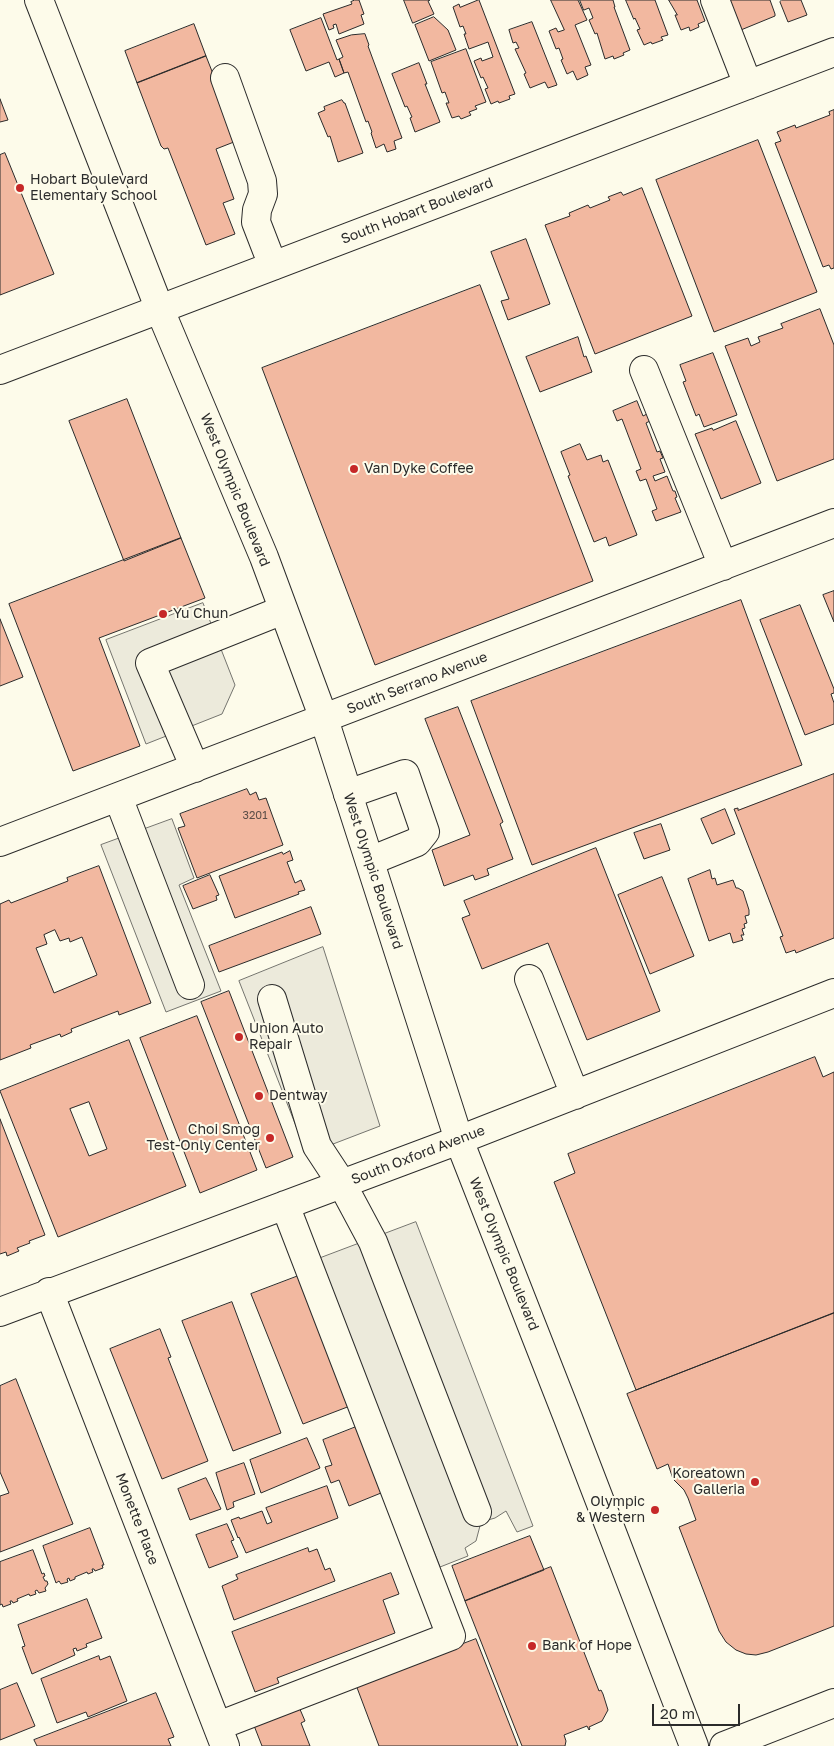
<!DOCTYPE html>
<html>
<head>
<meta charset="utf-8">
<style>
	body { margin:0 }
	#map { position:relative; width:834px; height:1746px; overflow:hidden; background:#fdfbea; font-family:"Golos Text",sans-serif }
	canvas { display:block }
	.scale { position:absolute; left:652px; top:1704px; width:88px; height:22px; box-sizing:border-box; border:2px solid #2b2b2b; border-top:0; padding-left:6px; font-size:15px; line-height:18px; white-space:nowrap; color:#2b2b2b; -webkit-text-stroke:4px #fdfbea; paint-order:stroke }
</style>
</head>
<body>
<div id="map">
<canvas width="834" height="1746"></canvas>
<div class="scale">20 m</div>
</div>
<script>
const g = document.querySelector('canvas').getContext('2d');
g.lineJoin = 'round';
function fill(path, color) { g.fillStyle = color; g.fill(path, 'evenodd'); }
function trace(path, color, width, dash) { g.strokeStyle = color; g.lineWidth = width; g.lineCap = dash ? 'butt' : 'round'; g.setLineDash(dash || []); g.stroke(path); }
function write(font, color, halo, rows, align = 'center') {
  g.font = font + ' "Golos Text",sans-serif'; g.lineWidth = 4; g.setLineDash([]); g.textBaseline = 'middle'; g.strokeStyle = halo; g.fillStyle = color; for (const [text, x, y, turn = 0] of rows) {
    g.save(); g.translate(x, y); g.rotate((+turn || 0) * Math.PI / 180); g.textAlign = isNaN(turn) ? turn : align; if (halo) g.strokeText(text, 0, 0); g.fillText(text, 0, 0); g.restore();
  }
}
const parking = new Path2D(`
	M203,603l32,82 -13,29 -76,30 -40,-104z
	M172,819l22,59 -15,7 42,106 -55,21 -65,-167z
	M323,947l57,179 -73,28 -68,-173z
	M416,1222l117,304 -16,6 -11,-21 -11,7 -14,4 -5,19 -11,7 3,8 -28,11 -122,-308z`);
const building = new Path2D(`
	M355,0h4l5,14 -3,1 3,9 -25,10 -3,-10 -3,1 1,3 -5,2 -6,-16 29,-10 -1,-2z
	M404,0h26l-2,1 6,13 -21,9z
	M479,0l36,94 -6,2 1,3 -11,4 -1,-2 -7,3 -6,-15 3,-1 -5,-11 -2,1 -7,-17 7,-3 1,3 11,-4 -5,-15 -19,7 -5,-15h2l-3,-8 -3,1 -7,-20 6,-3 1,3z
	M551,0h27l9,20 -12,5 16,40 -6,2 3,8 -11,5 -4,-9 -6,3 -6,-14 2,-1 -4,-11 -3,1 -7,-18 7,-3 2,4 6,-2z
	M580,0h33l2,7h-1l16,43 -7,3 1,2 -10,4 -1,-3 -8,3 -8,-26 -2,1 -6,-14 4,-2 -4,-10 -5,2z
	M626,0h29l13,35 -7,2 2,3 -11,4 -1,-2 -7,3 -7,-15 3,-1 -5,-11 -1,1z
	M669,0h28l8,21 -7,3 1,3 -9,4 -1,-4 -8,3 -6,-15h2z
	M723,0h47l5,14v2l-39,16z
	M782,0h19l6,15 -19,7 -8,-20z
	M434,17l14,13 8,20 -27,11 -14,-36z
	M321,18l16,42 2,-1 5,14 -9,4 -6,-15 -23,9 -16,-41z
	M532,22l25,63 -9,3 -3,-6 -15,6 -6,-14 2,-1 -11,-24 4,-1 -3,-6 -3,1 -4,-13z
	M194,24l12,32 -69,27 -12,-32z
	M365,34l4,11 -1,1 34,92 -8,3 2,8 -9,3 -3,-8 -8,4 -5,-15 1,-1 -4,-11 -2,1 -18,-50 -4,1 -5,-14 4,-2 -7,-17 15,-5z
	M466,49l20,53 -11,4 2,3 -8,3 2,3 -10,4 -2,-3 -7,2 -6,-15h3l-4,-11 -3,1 -11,-31z
	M206,56l33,84 -23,9 18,50 -11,4 12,31 -29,11 -38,-97 -4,1 -3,-3 -24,-63z
	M419,63l8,21h-2l15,38 -25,10 -5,-14 2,-1 -5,-11 -2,1 -13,-33z
	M0,99l8,21 -8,2z
	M342,100l2,3h1l18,50 -25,9 -8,-26 -2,1 -10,-24 7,-3 -1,-3z
	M834,110v158l-3,1 -2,-4 -6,2 -48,-124 6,-2 -4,-9 18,-7 1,3 34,-13 -1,-3z
	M758,140l59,152 -103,40 -58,-152z
	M5,153l49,121 -54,21v-140z
	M642,188l50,128 -97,38 -50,-129 25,-9 -1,-3 19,-8 2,3 20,-8 -2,-3 13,-5 2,3z
	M526,239l24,65 -42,16 -7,-19 8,-2 -18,-47z
	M480,285l113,296 -218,84 -113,-297z
	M820,309l14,36v114l-57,22 -52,-135 23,-8 3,8 9,-4 -2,-5 25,-9 -2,-4z
	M578,337l6,20 2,-1 6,16 -52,20 -14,-35z
	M713,353l24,62 -33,12 -5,-13 -3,2 -13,-34 3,-1 -6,-16z
	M127,399l54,139 -57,23 -55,-140z
	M637,401l6,15 4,-2 3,7 -4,2 11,29 3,-1 3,7 -3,1 5,13 -12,4 2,5 12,-5 6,15h2l2,6 -2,1 6,14 -25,9 -4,-10 5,-2 -11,-30 -6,2 -4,-10 5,-2 -19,-50 -5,2 -4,-10z
	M736,421l25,62 -40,16 -26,-65 17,-6 1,2z
	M580,444l7,16 14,-5 2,7 5,-2 29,75 -28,11 -3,-9 -12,5 -26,-66 2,-1 -9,-23z
	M181,538l24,60 -106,40 41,108 -67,25 -64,-167z
	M834,591v31l-11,-27z
	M741,600l61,165 -270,100 -61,-164z
	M800,605l34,84v4l-3,1 3,9v21l-29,11 -45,-115z
	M0,619l23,58 -23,9z
	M458,707l45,115 -3,2 13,35 -26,10 2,6 -14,5 -2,-5 -29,11 -12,-36 38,-15 -45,-116z
	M834,774v164l-38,15 -1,-3 -9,3 -6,-16 3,-1 -49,-127 4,-1v2z
	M247,789l3,6 6,-3 3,8 7,-2 17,47 -86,33 -19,-50 7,-2 -5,-12z
	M725,809l10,25 -23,10 -11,-25z
	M661,824l9,26 -26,9 -10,-26z
	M596,848l64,163 -73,29 -39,-97 -66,26 -20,-51 8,-3 -6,-14z
	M290,851l3,9 -6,2 8,21 6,-3 4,10 -7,2 1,2 -64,24 -16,-42 63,-24 1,2z
	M99,866l52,137 -32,12 -1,-4 -47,18 1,3 -11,5 -1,-3 -30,11 1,3 -31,12v-156l9,-4 2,3 57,-22 -1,-3zM55,930l5,11 9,-3 1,4 12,-5 15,38 -43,18 -18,-45 11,-4 -3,-9z
	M710,870l2,9 3,-1 2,7 16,-5 3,8h2l5,3 6,19v5l-4,1 2,7 -3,1 1,4 -3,1 2,6h-3l2,5 -10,3 -3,-10 -21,8 -21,-62z
	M210,875l9,20 -3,1 1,4 -24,9 -10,-23z
	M662,877l32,79 -44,18 -32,-79z
	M311,907l10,27 -102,38 -10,-26z
	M229,991l64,166 -27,11 -65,-166z
	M197,1016l60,154 -57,23 -60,-155z
	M129,1040l57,146 -128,51 -58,-146zM89,1102l18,47 -18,7 -19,-47z
	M815,1057l8,20 11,-5v241l-198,77 -82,-208 21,-9 -7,-19z
	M0,1119l45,116 -16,6 1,2 -13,5 2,3 -12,5 -1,-4 -6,2z
	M301,1275l49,131 -47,18 -52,-130z
	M232,1302l49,131 -48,18 -51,-130z
	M834,1313v313l-66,26 -12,3 -10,-1 -10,-4 -10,-8 -7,-11 -40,-104 17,-7 -8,-22 -4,-8 -11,-11 -5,-15 -11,5 -30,-75z
	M160,1329l11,28 -3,1 40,103 -46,18 -52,-130z
	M16,1379l57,145 -73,28v-56l9,-3 -9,-21v-86z
	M356,1427l25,66 -32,13 -10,-26 -8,3 -6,-16 7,-2 -9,-25z
	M307,1438l13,30 -59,25 -11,-33z
	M244,1463l11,31 -22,8 1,5 -7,3 -11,-37z
	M206,1478l15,31 -31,11 -12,-31z
	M327,1486l11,32 -92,35 -7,-16 -1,1 -7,-18 8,-3 1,2 22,-8 5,13 5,-2 -6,-14z
	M227,1524l7,16 -3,1 7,16 -29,11 -13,-33z
	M90,1528l14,37h-2l1,3 -8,3 -1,-2h-2l1,3 -5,2 -1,-2 -12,5v2l-5,2 -1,-3 -2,1 1,3 -7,2 -2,-3 -3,2 -13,-37z
	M530,1536l14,34 -79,31 -13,-35z
	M308,1548l1,4 8,-3 8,21 5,-2 5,13 -101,39 -12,-34 16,-7 -2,-4z
	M33,1550l9,24 2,-1 1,3 -2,1 2,4h2l1,3 -3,4 1,3 -7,2 -2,-3 -2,1 1,3 -6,2 -1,-2 -12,5 1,2 -5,2 -1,-2h-2l1,3 -8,3 -1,-3 -2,1v-43z
	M551,1567l48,124 2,-1 2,4 5,16 -6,11 -13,6 1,2 -1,1 -2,-4 -23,9 2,6 -1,5h-43l-57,-145z
	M391,1573l8,21 -16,6 12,33 -118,45 2,5 -24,9 -23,-60z
	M87,1599l15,39 -16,6 1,3 -10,4 -1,-3 -3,1 2,6 -43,19 -10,-27 3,-1 -7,-21z
	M476,1639l42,107h-139l-23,-61z
	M99,1656l1,4 10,-4 17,45 -39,16 -2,-5 -29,11 -16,-44z
	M17,1683l18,43 -35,14v-50z
	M156,1693l18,44 -6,2 3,7h-134l-3,-6z
	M299,1707l6,14 -4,2 9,23h-48l-9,-23z`);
const minor = new Path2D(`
	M715,0l33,85
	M225,78l37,103 1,13 -6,16 -1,12 17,44
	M0,370l834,-318
	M644,370l79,196
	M195,768l-45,-105 133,-53
	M348,794l57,-20 20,58 -8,10 -47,19
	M118,797l72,188
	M0,842l834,-319
	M529,979l46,116
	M272,999l45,147 25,38 31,58 104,270
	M49,1292l176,454
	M0,1312l459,-172 375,-147
	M218,1726l233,-90 -166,-431`);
const major = new Path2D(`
	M39,0l121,310 104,247 60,162 135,421 109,278 126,328
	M724,1746l110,-43`);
const markers = [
	[20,188,5,"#c62828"],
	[354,469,5,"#c62828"],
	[163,614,5,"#c62828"],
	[239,1037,5,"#c62828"],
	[259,1096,5,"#c62828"],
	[270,1138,5,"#c62828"],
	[755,1482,5,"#c62828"],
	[655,1510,5,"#c62828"],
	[532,1646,5,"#c62828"]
];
const numberNames = [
	["3201",255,816]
];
const poiNames = [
	["Hobart Boulevard",30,180],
	["Elementary School",30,196],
	["Van Dyke Coffee",364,469],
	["Yu Chun",173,614],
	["Union Auto",249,1029],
	["Repair",249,1045],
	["Dentway",269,1096],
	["Choi Smog",260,1130,"right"],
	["Test-Only Center",260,1146,"right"],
	["Koreatown",745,1474,"right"],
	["Galleria",745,1490,"right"],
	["Olympic",645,1502,"right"],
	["& Western",645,1518,"right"],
	["Bank of Hope",542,1646]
];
const streetNames = [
	["South Hobart Boulevard",417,211,-21],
	["West Olympic Boulevard",235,490,68],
	["South Serrano Avenue",417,683,-21],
	["West Olympic Boulevard",373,871,72],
	["South Oxford Avenue",418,1155,-21],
	["West Olympic Boulevard",504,1254,68],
	["Monette Place",137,1519,69]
];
fill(parking, '#eceadb');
trace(parking, '#74746e', 1);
fill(building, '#f2b8a0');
trace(building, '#2b2b2b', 1);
trace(minor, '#2b2b2b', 30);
trace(major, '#2b2b2b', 30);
trace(minor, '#fdfbea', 28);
trace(major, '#fdfbea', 28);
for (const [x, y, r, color] of markers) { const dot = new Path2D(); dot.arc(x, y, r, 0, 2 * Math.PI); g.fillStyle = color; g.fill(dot); trace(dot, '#fdfbea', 2); }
write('11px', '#5d4e48', null, numberNames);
write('14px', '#2b2b2b', '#fdfbea', poiNames, 'left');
write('14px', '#2b2b2b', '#fdfbea', streetNames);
</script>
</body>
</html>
